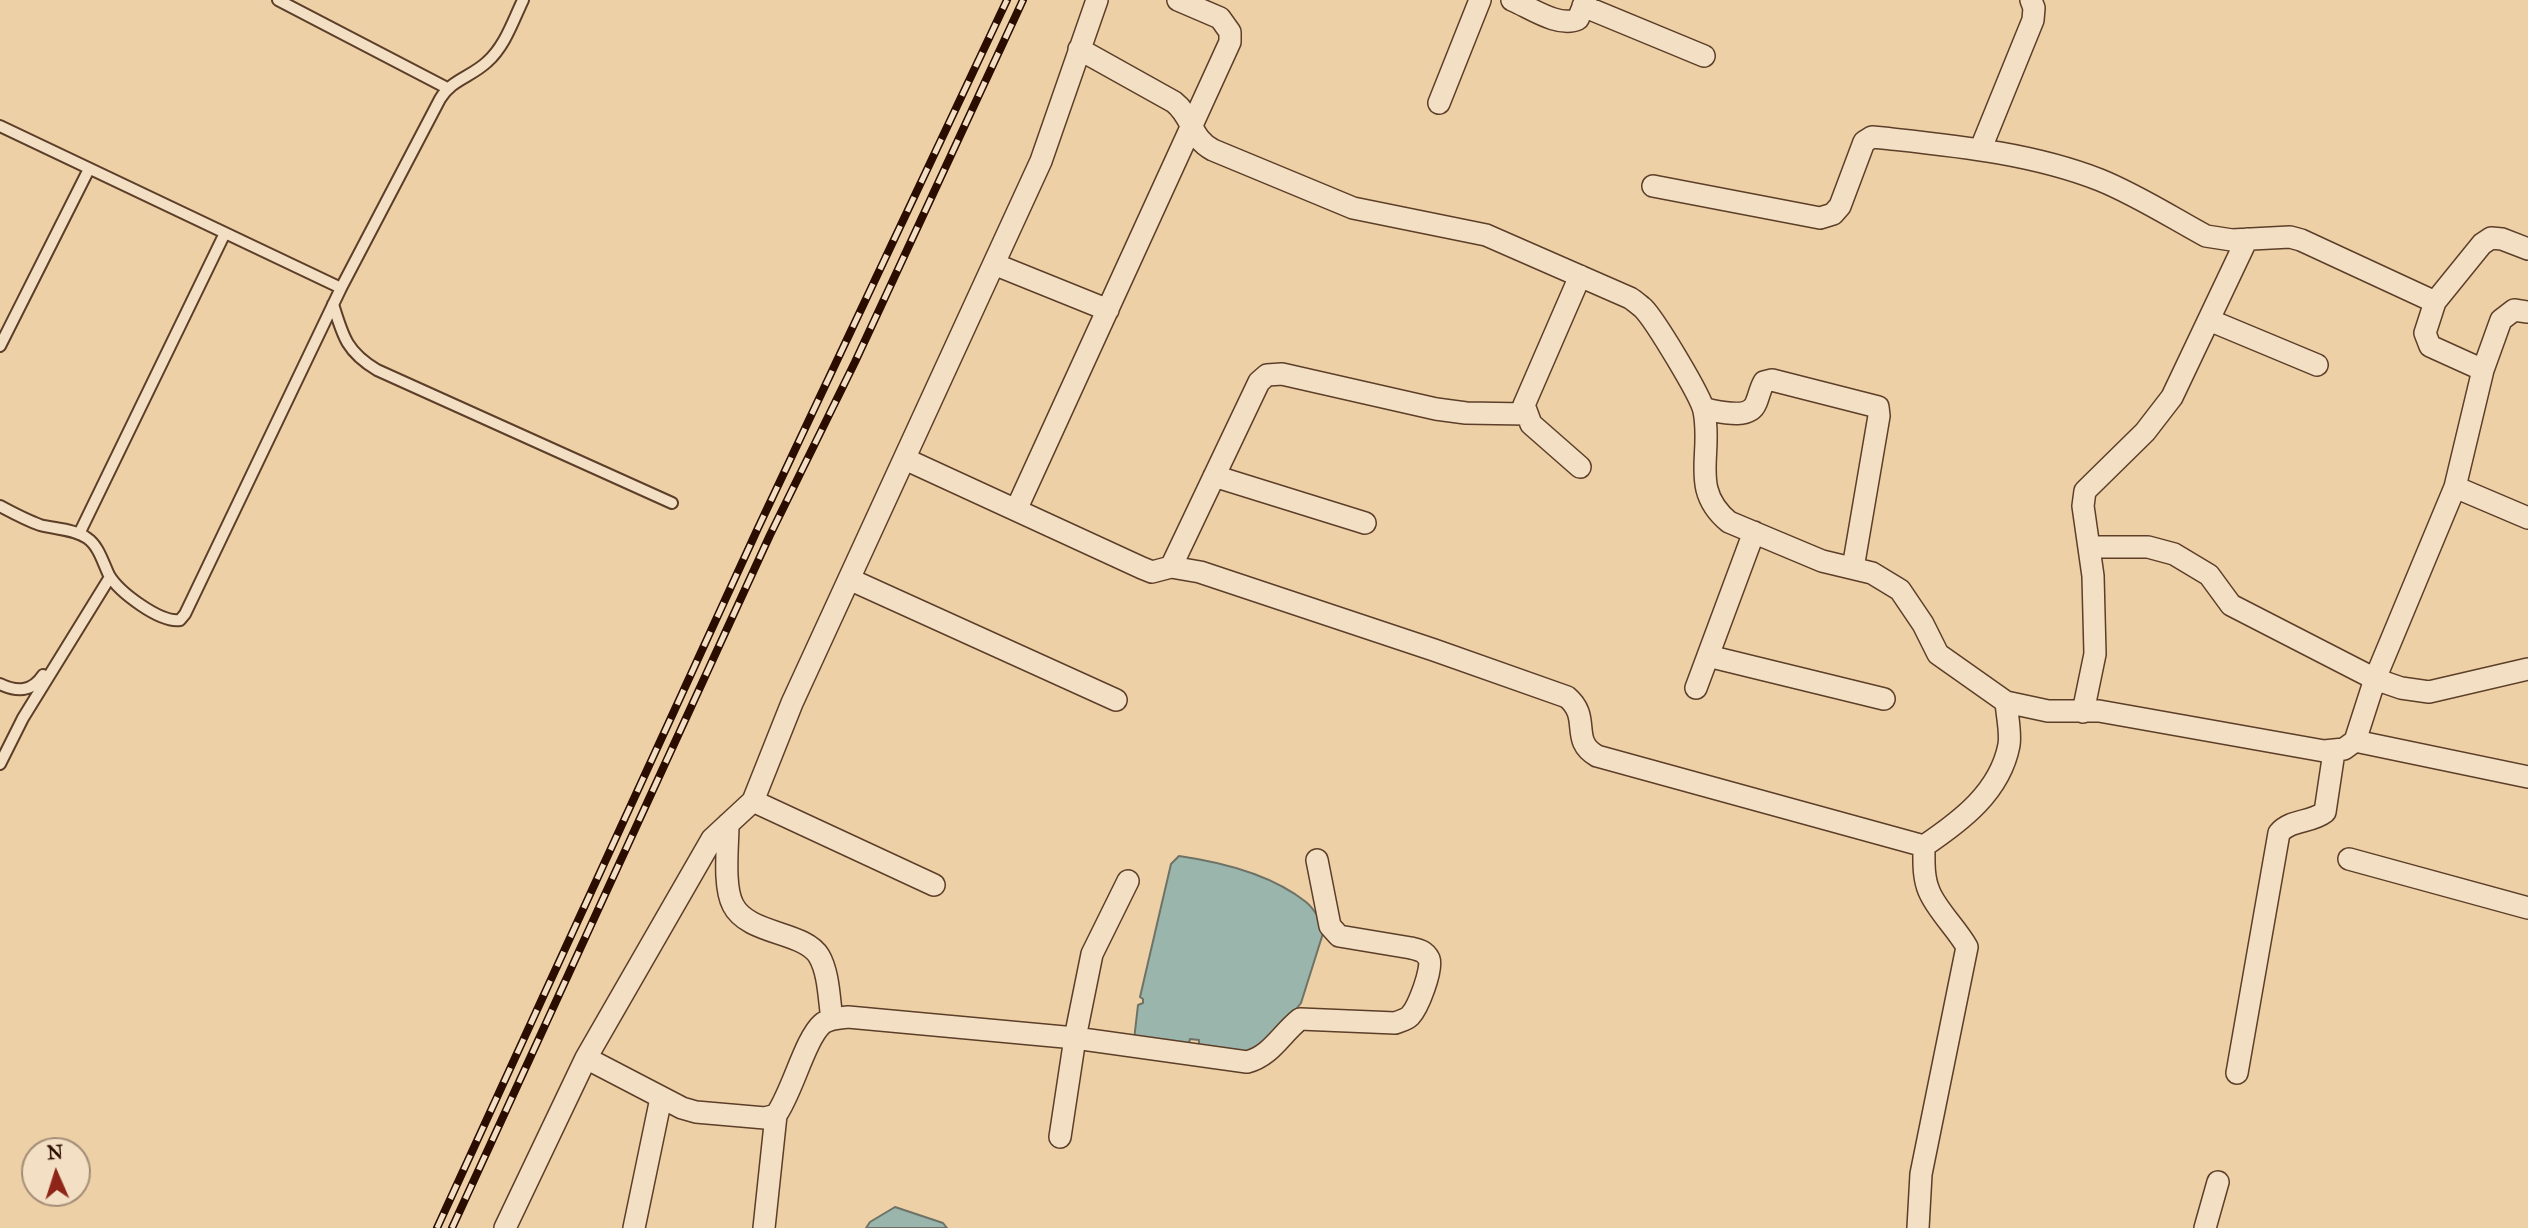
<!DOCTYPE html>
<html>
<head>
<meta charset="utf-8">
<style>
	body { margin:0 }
	#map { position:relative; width:2528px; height:1228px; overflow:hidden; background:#edd0a5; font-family:"IM FELL Great Primer",serif }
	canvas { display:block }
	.north { position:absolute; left:21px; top:1137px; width:70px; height:70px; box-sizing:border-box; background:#f3e0c4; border:2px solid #a38c76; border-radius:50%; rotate:357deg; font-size:19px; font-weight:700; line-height:28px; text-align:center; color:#2b0d00 }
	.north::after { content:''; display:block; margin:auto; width:24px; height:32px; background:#8f2418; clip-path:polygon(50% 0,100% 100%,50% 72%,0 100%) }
</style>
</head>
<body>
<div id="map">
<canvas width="2528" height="1228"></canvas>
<div class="north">N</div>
</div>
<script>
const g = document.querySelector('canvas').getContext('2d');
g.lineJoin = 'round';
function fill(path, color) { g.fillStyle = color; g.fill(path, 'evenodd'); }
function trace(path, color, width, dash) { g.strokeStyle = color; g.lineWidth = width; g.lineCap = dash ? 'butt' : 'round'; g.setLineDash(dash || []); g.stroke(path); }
const water = new Path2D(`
	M1179,856c42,6 93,19 127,46 8,6 13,17 19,25l-24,76 -35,44 -18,5 -49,-5v-7l-9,-1 -1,4 -14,2 -41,-5 4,-35 5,-2v-4l-3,-2 31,-133z
	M895,1207l48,16 4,5h-81l4,-6z`);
const lane = new Path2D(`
	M278,0l169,88
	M0,126l341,162
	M333,304c10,33 14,48 44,66l295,133
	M0,346l89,-177
	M0,506c13,7 26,14 40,19 15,4 34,4 47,13 12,8 16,25 22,37 10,17 51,48 71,45l5,-6 156,-326 99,-189c11,-19 31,-22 47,-37 18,-16 26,-41 36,-62
	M79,534l146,-301
	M0,684c17,8 32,8 43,-9
	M0,764l23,-46 87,-141`);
const street = new Path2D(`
	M1512,0c19,8 47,28 66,19l8,-19
	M1583,6l121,50
	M1079,49l95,53c19,15 16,36 39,48l140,58 133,27 144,63c5,3 9,7 13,10 12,12 58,88 61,103 9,44 -15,78 25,111l93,39 50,12 28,17 23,34 15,30 68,48c1,13 5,30 3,43 -9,47 -48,76 -85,101 0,15 -1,31 5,45 7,18 28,38 38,56l-46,227 -3,54
	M1439,103l41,-103
	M1981,148l52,-128 1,-12 -3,-8
	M1653,186l167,32 13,-4 7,-8 24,-64 8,-5 11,1c73,8 148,15 217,42 37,15 71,37 106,56l26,4 58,-3 11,3 134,62 47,-58 9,-6 11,1 26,10
	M994,264l114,46
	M1580,276l-56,129 7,19 49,43
	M2209,320l108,45
	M2483,370l18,-50 13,-10 14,2
	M1704,409c14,2 45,12 52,-6 3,-7 4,-14 8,-21l8,-2 106,27 1,9 -26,152
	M905,459l237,109 10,4 19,-5 29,5 234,78 133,47c25,21 2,43 30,59l327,90
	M1214,476l151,47
	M2455,487l73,31
	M1016,510l214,-468v-10l-10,-14 -42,-18
	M2089,547h59l26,7 35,21 22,30 144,74 26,9 28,4 99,-23
	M1171,567l88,-185 8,-7 15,-1 154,35 30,4 60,1
	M849,579l267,121
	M1708,656l176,43
	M1696,688l58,-156
	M2006,702l42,9h51l225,40 20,-2 11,-8 173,36
	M2083,712l12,-58 -2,-78 -10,-70 2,-15 60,-59 27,-35 75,-158
	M2355,741l20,-62 80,-192 28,-117 -53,-24 -5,-13 10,-31
	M753,801l181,84
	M728,824c0,22 -5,62 5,81 15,30 71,26 86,51 10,17 10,44 13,63
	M2349,859l179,49
	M586,1058l96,50 14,4 69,6 11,-3c16,-22 29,-76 46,-91 7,-6 18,-6 26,-7l227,21 172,24c24,-6 34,-28 53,-43l95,4c5,-2 11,-3 15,-7 8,-8 23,-47 19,-57 -4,-8 -10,-9 -18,-11l-72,-12 -9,-10 -13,-66
	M2237,1073l42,-240c12,-14 32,-10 46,-21l9,-60
	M1060,1137l15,-99 17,-84 36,-73
	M505,1228l81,-170 126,-219 41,-38 39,-98 249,-542 56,-161
	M634,1228l27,-130
	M764,1228l12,-113
	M2205,1228l13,-46`);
const rail = new Path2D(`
	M437,1228l321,-700 249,-528
	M452,1228l318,-693 85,-173 168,-362`);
fill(water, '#9ab6ac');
trace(water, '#6e7267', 2);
trace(lane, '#5c3e29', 14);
trace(street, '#5c3e29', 24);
trace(lane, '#f3e0c4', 10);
trace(street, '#f3e0c4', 21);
trace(rail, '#2b0d00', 8);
trace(rail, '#f3e0c4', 5, [16]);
</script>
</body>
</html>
